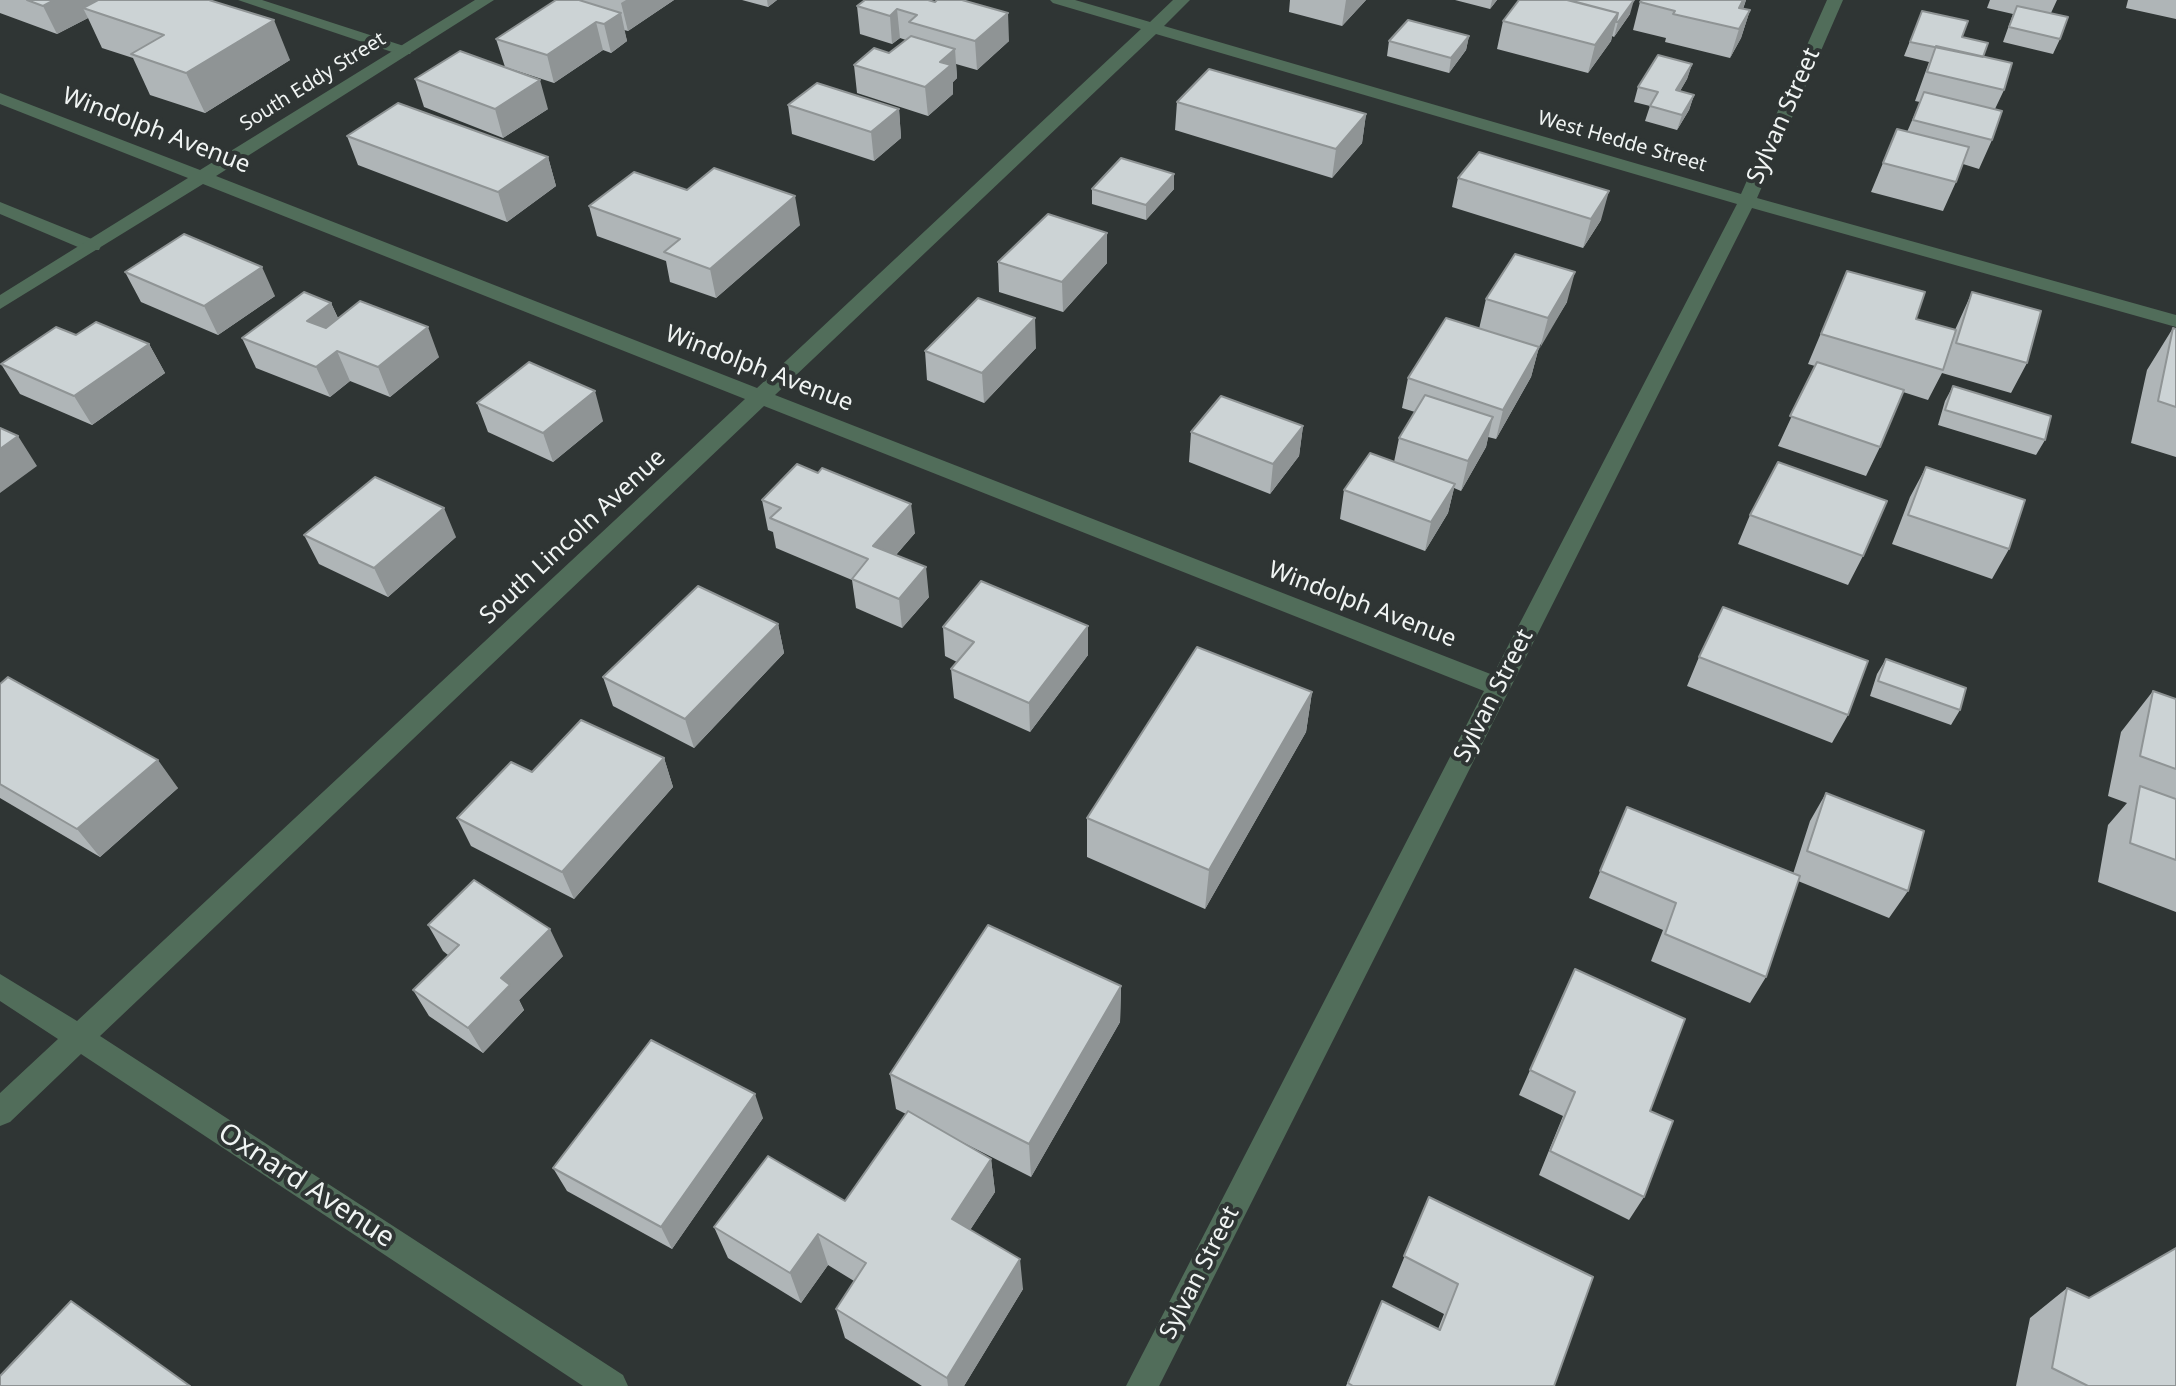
<!DOCTYPE html>
<html>
<head>
<meta charset="utf-8">
<style>
	body { margin:0 }
	canvas { display:block; background:#2f3534 }
</style>
</head>
<body>
<canvas width="2176" height="1386"></canvas>
<script>
const g = document.querySelector('canvas').getContext('2d');
g.lineJoin = 'round';
function fill(path, color) { g.fillStyle = color; g.fill(path, 'evenodd'); }
function trace(path, color, width, dash) { g.strokeStyle = color; g.lineWidth = width; g.lineCap = dash ? 'butt' : 'round'; g.setLineDash(dash || []); g.stroke(path); }
function write(font, color, halo, rows, align = 'center') {
  g.font = font + ' "Noto Sans",sans-serif'; g.lineWidth = 8; g.setLineDash([]); g.textBaseline = 'middle'; g.strokeStyle = halo; g.fillStyle = color; for (const [text, x, y, turn = 0] of rows) {
    g.save(); g.translate(x, y); g.rotate((+turn || 0) * Math.PI / 180); g.textAlign = isNaN(turn) ? turn : align; if (halo) g.strokeText(text, 0, 0); g.fillText(text, 0, 0); g.restore();
  }
}
const lane = new Path2D(`
	M238,0h24l148,48 2,3 -2,3h-12z
	M0,202l99,40 2,4 -2,4h-14l-85,-36z`);
const street = new Path2D(`
	M475,0h19l-278,176 541,212 384,-359 -88,-26 -3,-3h25l75,22 23,-22h17l-26,26 577,168 86,-194h16l-86,198 419,117v12l-424,-119 -593,1178h-33l358,-695 -720,-285 -664,630 523,339 5,11h-45l-502,-332 -71,68 -10,4v-33l58,-54 -58,-38v-27l77,47 668,-622 -542,-215 -203,125v-14l188,-117 -188,-74v-11l200,77zM1156,34l581,170 -244,471 -718,-280z`);
const wall = new Path2D(`
	M0,0h209l81,60 -85,53 -55,-18 -17,-37 -31,-10 -14,-30 -31,16 -57,-21z
	M556,0h118l-46,31 -4,-1 3,11 -16,12 -8,-3 -49,33 -49,-16 -9,-28z
	M742,0h35l-9,7z
	M865,0l144,41 -32,29 -21,-6 1,14 -4,4v12l-25,22 -71,-23 -3,-28 35,-12 17,-13 -6,-2 -8,6 -32,-10 -3,-28z
	M1290,0h76l-24,26 -53,-14z
	M1455,0h42l-7,9z
	M1746,0l-3,9 7,1 -9,28 -11,20 -65,-16 1,-4 -33,-8 7,-28z
	M1990,0h67l-6,13 9,26 -7,15 -50,-12 10,-28 -26,-6z
	M2128,0h48v19l-50,-11z
	M1922,11l40,26 21,20 21,33 -9,19 -3,31 -13,29 -16,-5 -7,18 -13,29 -72,-19 26,-63 10,3 13,-30 -5,-1 14,-39 -25,-6z
	M1630,14l-16,23 -2,-1 -1,5 -23,32 -91,-24 6,-28z
	M1469,36l-3,14 -17,23 -62,-17 2,-15z
	M1692,64l-5,15 -7,12 14,4 -5,15 -12,20 -32,-9 5,-15 -16,-4 4,-15z
	M415,79l133,30 -45,29 -79,-31z
	M1177,102l189,12 -4,29 -30,35 -157,-48z
	M788,105l111,4 2,29 -27,23 -82,-27z
	M347,136l201,21 8,29 -49,36 -149,-57z
	M1458,178l143,42 -18,28 -131,-41z
	M1092,189h82l-28,31 -54,-16z
	M687,190l113,35 -84,73 -46,-16 -4,-21 -69,-25 -8,-30z
	M1107,233v30l-44,49 -64,-20 -1,-30z
	M1847,271l69,48 39,11 17,-38 55,71 -16,30 -69,-20 -14,27 -25,-8 -23,55 -14,29 -88,-30 37,-80 -7,-2z
	M125,272l150,24 -57,39 -77,-33z
	M1486,299l81,3 -28,45 -8,30 -35,62 -8,-2 -2,10 -25,44 -7,-3 -6,25 -23,38 -85,-32 4,-29 50,-28 5,-24 16,-26 -13,-4 6,-30 71,-49z
	M331,303l7,15 101,39 -49,40 -40,-16 -20,16 -74,-29 -14,-30z
	M2173,328l3,1v128l-45,-14 16,-73z
	M76,335l73,9 16,29 -73,52 -72,-31 -19,-30z
	M1036,348l-52,55 -57,-23 -2,-29z
	M1953,386l92,54 -9,15 -98,-30 7,-24z
	M477,403l126,18 -50,41 -65,-30z
	M1303,426l-4,30 -29,38 -81,-32 2,-30z
	M1926,467l83,82 -17,30 -100,-35 18,-47z
	M762,500l153,33 -19,22 33,42 -27,31 -46,-20 -4,-28 -76,-32 -3,-16 -5,-2z
	M1750,515l113,41 -15,29 -110,-41z
	M304,535l152,2 -68,60 -69,-33z
	M778,624l6,29 -90,95 -81,-42 -10,-29z
	M943,627l145,28 -58,77 -76,-34 -3,-29 6,-7 -12,-6z
	M1699,657l149,58 -16,28 -145,-57z
	M1886,659l74,51 -9,15 -81,-29 7,-22z
	M0,684l178,104 -78,69 -100,-59z
	M2153,691l23,8v213l-78,-30 10,-57 19,-22 -19,-7 13,-64z
	M1312,692l-6,40 -101,177 -118,-52v-39z
	M664,758l9,29 -99,112 -103,-53 -14,-28 75,-46z
	M1826,793l82,98 -19,27 -91,-37 -32,96 -16,26 -99,-42 12,-31 -74,-32 38,-91 166,67 17,-53z
	M428,925l135,31 -44,44 5,10 -41,43 -54,-37 -16,-26 35,-35 -5,-4z
	M1575,969l75,142 -6,86 -15,23 -90,-45 24,-59 -44,-21z
	M1121,986l-1,36 -89,155 -73,-37 33,19 4,33 -25,38 53,59 -59,97h-42l-77,-48 -9,-29 18,-28 -26,-16 -27,38 -73,-45 -14,-31 131,-26 61,-87 -10,-5 -6,-35z
	M763,1118l-91,131 -105,-58 -14,-23z
	M1429,1197l125,189h-208l36,-85 56,28 6,-15 -52,-27z
	M2067,1288l109,98h-160l14,-68z`);
const shadedWall = new Path2D(`
	M54,0h56l-27,8 5,10 -31,16 -14,-28z
	M626,0h48l-46,31 -7,-28z
	M767,0h10l-9,7z
	M1346,0h20l-24,26z
	M1492,0h5l-7,9z
	M1634,0l-4,14 -16,23 4,-15z
	M1743,0h3l-7,20v-12z
	M897,9l3,29 -8,6 -2,-28z
	M1750,10l-9,28 -11,20 9,-29z
	M621,13l6,28 -16,12 -7,-29z
	M1008,13l1,28 -32,29 -2,-29z
	M1618,13l-7,28 -23,32 7,-28z
	M274,20l16,40 -85,53 -19,-40z
	M596,22l7,28 -49,33 -7,-28z
	M1469,36l-3,14 -17,23 2,-15z
	M955,49l2,29 -4,4v12l-25,22 -3,-29 15,-25z
	M1692,64l-5,15 -15,26 4,-15z
	M540,80l8,29 -45,29 -8,-29z
	M1694,95l-5,15 -12,20 5,-15z
	M899,109l2,29 -27,23 -3,-29z
	M1366,114l-4,29 -30,35 4,-29z
	M548,157l8,29 -49,36 -9,-30z
	M1174,174v15l-28,31v-15z
	M1609,191l-8,29 -18,28 8,-29z
	M795,196l5,29 -84,73 -6,-29z
	M1107,233v30l-44,49 -1,-30z
	M262,267l13,29 -57,39 -14,-29z
	M1575,272l-8,30 -27,46 8,-30z
	M331,303l13,29 -24,18 -13,-29z
	M1035,318l1,30 -52,55 -2,-30z
	M428,327l11,30 -49,40 -12,-30z
	M149,344l16,29 -73,52 -18,-29z
	M1539,347l-8,30 -35,62 7,-29z
	M337,351l13,30 -20,16 -14,-30z
	M595,391l8,30 -50,41 -10,-29z
	M1493,417l-7,30 -25,44 7,-30z
	M1303,426l-4,30 -29,38 3,-30z
	M18,436l19,30 -37,27v-44z
	M1455,484l-7,29 -23,38 6,-29z
	M911,504l4,29 -37,42 -5,-29z
	M444,508l12,29 -68,60 -14,-29z
	M926,567l3,30 -27,31 -3,-29z
	M778,624l6,29 -90,95 -9,-29z
	M1088,626v29l-58,77 -1,-29z
	M1312,692l-6,40 -101,177 4,-39z
	M664,758l9,29 -99,112 -12,-27z
	M158,760l20,28 -78,69 -23,-28z
	M550,929l13,27 -44,44 5,10 -41,43 -15,-25 33,-50z
	M1121,986l-1,36 -89,155 -2,-33z
	M755,1094l8,24 -91,131 -11,-22z
	M991,1159l4,33 -38,58 -5,-31z
	M818,1234l10,31 -27,38 -11,-30z
	M1020,1259l3,30 -59,97h-16l-1,-8z`);
const building = new Path2D(`
	M27,0h27l-11,6z
	M98,0h111l65,20 -88,53 -55,-19 33,-19 -81,-27z
	M556,0h23l42,13 -17,11 -8,-2 -49,33 -51,-16z
	M865,0h63l7,2 2,-2h25l46,13 -33,28 -66,-19 8,-7 -20,-6 -7,7 -33,-10z
	M1519,0h48l51,13 -23,32 -92,-24z
	M1569,0h65l-16,22h-2l2,-9z
	M1642,0h101l-4,8 11,2 -11,19 -66,-15 2,-3 -35,-9z
	M2017,6l51,11 -8,22 -51,-12z
	M1922,11l46,10 -6,16 26,6 -5,14 -73,-15z
	M1408,20l61,16 -18,22 -62,-17z
	M911,36l44,13 -15,13 11,3 -26,22 -71,-22 20,-17 15,5z
	M1936,46l76,17 -8,27 -77,-18z
	M460,51l80,29 -45,29 -80,-30z
	M1658,55l34,9 -16,26 18,5 -12,20 -32,-9 8,-14 -20,-5z
	M1209,69l157,45 -30,35 -159,-47z
	M817,83l82,26 -28,23 -83,-27z
	M1924,92l78,19 -10,29 -79,-20z
	M398,103l150,54 -50,35 -151,-56z
	M1897,129l72,18 -13,35 -73,-19z
	M1479,152l130,39 -18,28 -133,-41z
	M1121,158l53,16 -28,31 -54,-16z
	M714,168l81,28 -85,73 -46,-17 16,-13 -91,-33 45,-34 53,18z
	M1048,214l59,19 -45,49 -64,-20z
	M184,234l78,33 -58,39 -79,-34z
	M1515,254l60,18 -27,46 -62,-19z
	M1847,271l78,21 -9,27 40,11 -13,40 -122,-36z
	M304,292l27,11 -24,18 19,7 34,-27 68,26 -50,40 -41,-16 -21,16 -74,-29z
	M1972,292l69,19 -14,52 -71,-20z
	M978,298l57,20 -53,55 -57,-22z
	M1446,318l93,29 -36,63 -95,-32z
	M96,322l53,22 -75,52 -73,-32 55,-37 20,8z
	M2173,328l3,1v78l-18,-6z
	M529,362l66,29 -52,42 -66,-30z
	M1817,362l87,28 -24,57 -90,-31z
	M1953,386l98,30 -6,24 -100,-30z
	M1425,395l68,22 -25,44 -69,-23z
	M1221,396l82,30 -30,38 -82,-32z
	M0,428l18,8 -18,13z
	M1370,453l85,31 -24,38 -87,-32z
	M1778,462l109,39 -24,55 -113,-41z
	M797,464l21,9 4,-5 89,36 -38,42 53,21 -27,32 -47,-20 16,-20 -98,-41 11,-10 -19,-8z
	M1926,467l99,33 -16,49 -101,-34z
	M375,477l69,31 -70,60 -70,-33z
	M981,581l107,45 -59,77 -78,-34 23,-27 -31,-15z
	M698,586l80,38 -93,95 -82,-42z
	M1723,607l145,54 -20,54 -149,-58z
	M1197,647l115,45 -103,178 -122,-52z
	M1886,659l80,29 -6,22 -82,-29z
	M8,677l150,83 -81,69 -77,-45v-100z
	M2153,691l23,8v70l-36,-13z
	M581,720l83,38 -102,114 -105,-54 54,-56 21,10z
	M2140,786l36,13v61l-46,-17z
	M1826,793l98,38 -16,60 -101,-40z
	M1627,807l173,69 -34,101 -101,-43 11,-31 -76,-32z
	M474,880l76,49 -49,49 9,7 -42,43 -55,-38 46,-45 -31,-20z
	M988,925l133,61 -92,158 -139,-70z
	M1575,969l110,50 -35,92 23,10 -29,76 -94,-46 25,-59 -45,-22z
	M651,1040l104,54 -94,133 -108,-59z
	M908,1111l83,48 -39,60 68,40 -73,119 -111,-69 30,-46 -48,-29 -28,39 -76,-46 54,-71 77,45z
	M1429,1197l164,80 -39,109h-201l-5,-3 34,-82 58,29 18,-46 -54,-28z
	M2176,1248v138h-88l-36,-18 15,-80 22,10z
	M71,1301l119,85h-190v-10z`);
const farStreetnames = [
	["South Eddy Street",313,82,-32],
	["West Hedde Street",1622,142,16]
];
const streetNames = [
	["Sylvan Street",1784,116,-66],
	["Windolph Avenue",156,131,21],
	["Windolph Avenue",759,369,21],
	["South Lincoln Avenue",573,537,-43],
	["Windolph Avenue",1362,605,21],
	["Sylvan Street",1494,696,-63],
	["Sylvan Street",1200,1273,-63]
];
const nearStreetnames = [
	["Oxnard Avenue",306,1186,33]
];
fill(lane, '#516d5a');
fill(street, '#516d5a');
fill(wall, '#afb5b7');
fill(shadedWall, '#8f9495');
fill(building, '#ccd3d5');
trace(building, '#8f9495', 2);
write('20px', '#f0f4f3', '#2f3534', farStreetnames);
write('24px', '#f0f4f3', '#2f3534', streetNames);
write('28px', '#f0f4f3', '#2f3534', nearStreetnames);
</script>
</body>
</html>
